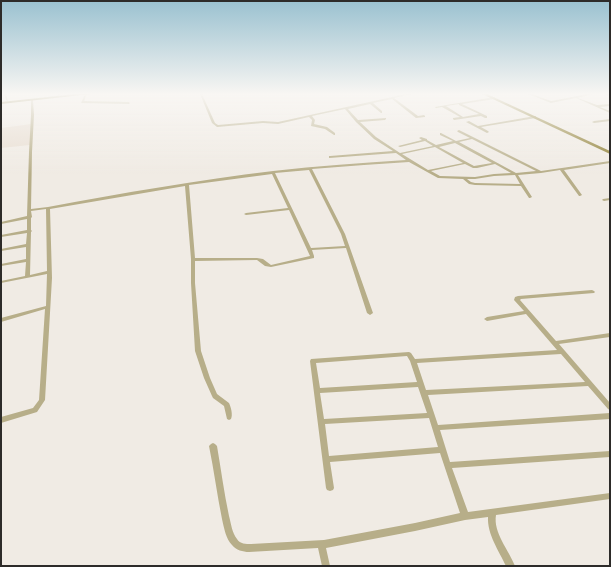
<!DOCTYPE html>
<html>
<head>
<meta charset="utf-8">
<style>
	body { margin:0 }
	#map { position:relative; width:611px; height:567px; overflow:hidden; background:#f0ebe4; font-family:"PT Sans",sans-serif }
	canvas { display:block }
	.frame { position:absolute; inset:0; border:2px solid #2d2b29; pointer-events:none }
</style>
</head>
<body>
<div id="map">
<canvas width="611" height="567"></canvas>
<div class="frame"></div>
</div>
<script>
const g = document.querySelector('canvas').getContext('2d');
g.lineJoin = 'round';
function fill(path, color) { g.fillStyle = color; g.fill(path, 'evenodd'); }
const built = new Path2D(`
	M31,124l-1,21 -29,3v-20z`);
const minor = new Path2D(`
	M4,94h2l2,7 -2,-1z
	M58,94h2v1l-2,1z
	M85,94h2l-3,7 45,1 1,1 -1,1 -48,-1z
	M200,94h2l13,29 3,2 45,-4 15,1 114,-25 15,-3h5l-18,4 24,18 6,-1 1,1v1l-9,1 -24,-19 -19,4 9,8v2h-1l-11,-9 -22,5 10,11 28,-2v1l-1,1 -25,2 16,15 24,16 33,-7 -8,-5 -25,6 -2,-1 24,-6 -3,-2 2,-1 6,2v1l9,5 17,-4 -13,-6v-2h1l15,8 14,-3 -12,-6 -1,-1 2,-1 82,41 69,-10v2l-46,7 18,25 -2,1h-1l-19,-26 -19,3 -23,2 14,22 -2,1h-1l-8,-12 -46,-1 -6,-1 -6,-5 -25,-1 -29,-16 -45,3 -52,4 33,65 28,79 -3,2 -3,-2 -21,-65 -34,2 2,6v2l-43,9 -6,-1 -8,-6 -62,1v22l6,68 9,27 7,16 12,9c2,4 4,12 2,16l-2,1 -2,-1 -3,-13 -11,-8 -1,-2 -8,-18 -9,-27 -4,-68v-24l-6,-73 -135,23 2,69 -7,122 -8,12 -36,11v-6l32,-9 6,-8 6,-91 -44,13v-4l45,-12 1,-32 -46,9v-2l24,-5 1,-14 -25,4v-2l25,-5v-12l-25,4v-2l25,-5 1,-11 -26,4v-2l26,-5v-11l-26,5v-2l26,-6 2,-64 2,-37v-16l2,1 1,15 -2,37 -1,57 17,-2c75,-14 150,-27 225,-36 44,-5 89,-8 133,-11l-10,-7 -67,5v-2h1l63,-5 -19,-12 -18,-17 -11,-13 -33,7 3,4 -1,4 13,3 8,6v2h-1l-9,-6 -14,-3 1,-6 -3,-3 -31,7 -15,-1 -46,4 -5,-4zM472,139l64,32 -20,2 -57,-31zM455,143l37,20 -18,3 -35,-19zM435,147l28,16 -35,7 -26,-16zM465,164l8,4h4l18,-4 16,9 -17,1 -19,3 -35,-1 -9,-5zM309,170l32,64 4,12 -34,2 -36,-75zM272,174l16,34 -42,5 -2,1 2,1 43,-5 21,46 -39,9 -8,-6 -6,-1h-62l-6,-73zM515,175l5,9 -45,-1 -4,-1 -4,-3h8l19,-3zM46,209l1,62 -17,4 1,-43 1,-1 -1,-1v-12l1,-1 -1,-6z
	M528,94h4l19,7 36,-7h6l-15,4 19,7 13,-1v2l-10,1 10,4v2l-34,-15 -25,5z
	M606,94h4v2l-4,-1z
	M494,97h1v2l-33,5 25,12v2h-2l-4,-2 -27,4 -1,-1v-1l7,-1 -18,-10 -6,1 -1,-1zM459,104v1l20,9 -16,3 -17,-11z
	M535,116h1v2l-55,9 7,4 1,1 -2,1 -21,-11 3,-1 9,5z
	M610,119v2l-16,2 -2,-1 2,-1z
	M610,198v2l-6,1 -2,-1 1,-1z
	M592,290l2,1 1,1 -1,1 -73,6 -1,1 36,41 54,-8v4l-51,7 51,59v7l-2,-1 -20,-23 -160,9 10,30 172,-12v6l-170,11 10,32 160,-11v6l-158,11 16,44 142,-19v6l-114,16c-3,18 13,35 19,51h-9c-7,-15 -19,-32 -18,-49l-23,3 -50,11 -89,17 4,18h-8l-4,-18 -69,4c-6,0 -13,-2 -17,-7 -6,-6 -8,-17 -10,-26 -5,-24 -8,-49 -13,-73l2,-2 2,-1 2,1 2,2c4,23 7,47 12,70 2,7 3,17 8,23 3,5 9,5 14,5l73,-4 91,-17 45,-10 -20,-60 -110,9 4,26 -1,2 -3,1 -3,-1 -1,-2 -16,-127 1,-2 98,-7 2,1 4,6 142,-9 -31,-36 -39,7 -3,-2 3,-2 37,-6 -10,-11 1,-3 3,-1zM561,354l24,28 -159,8 -9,-27zM407,356l3,5 7,21 -97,6 -4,-25zM418,387l9,26 -103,6 -4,-26zM429,418l9,29 -109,9 -4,-32z`);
const major = new Path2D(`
	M482,94h5l123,57v3z`);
const highway = new Path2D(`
	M75,94h16l-90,10v-2z`);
fill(built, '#e8ddd1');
fill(minor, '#b7ae89');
fill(major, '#8a7a2c');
fill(highway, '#76671d');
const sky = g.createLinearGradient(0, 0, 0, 174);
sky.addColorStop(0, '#9ac1d0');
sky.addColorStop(0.54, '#f8f6f3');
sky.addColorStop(1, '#f8f6f300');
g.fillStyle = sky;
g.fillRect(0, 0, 611, 174);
</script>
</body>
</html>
